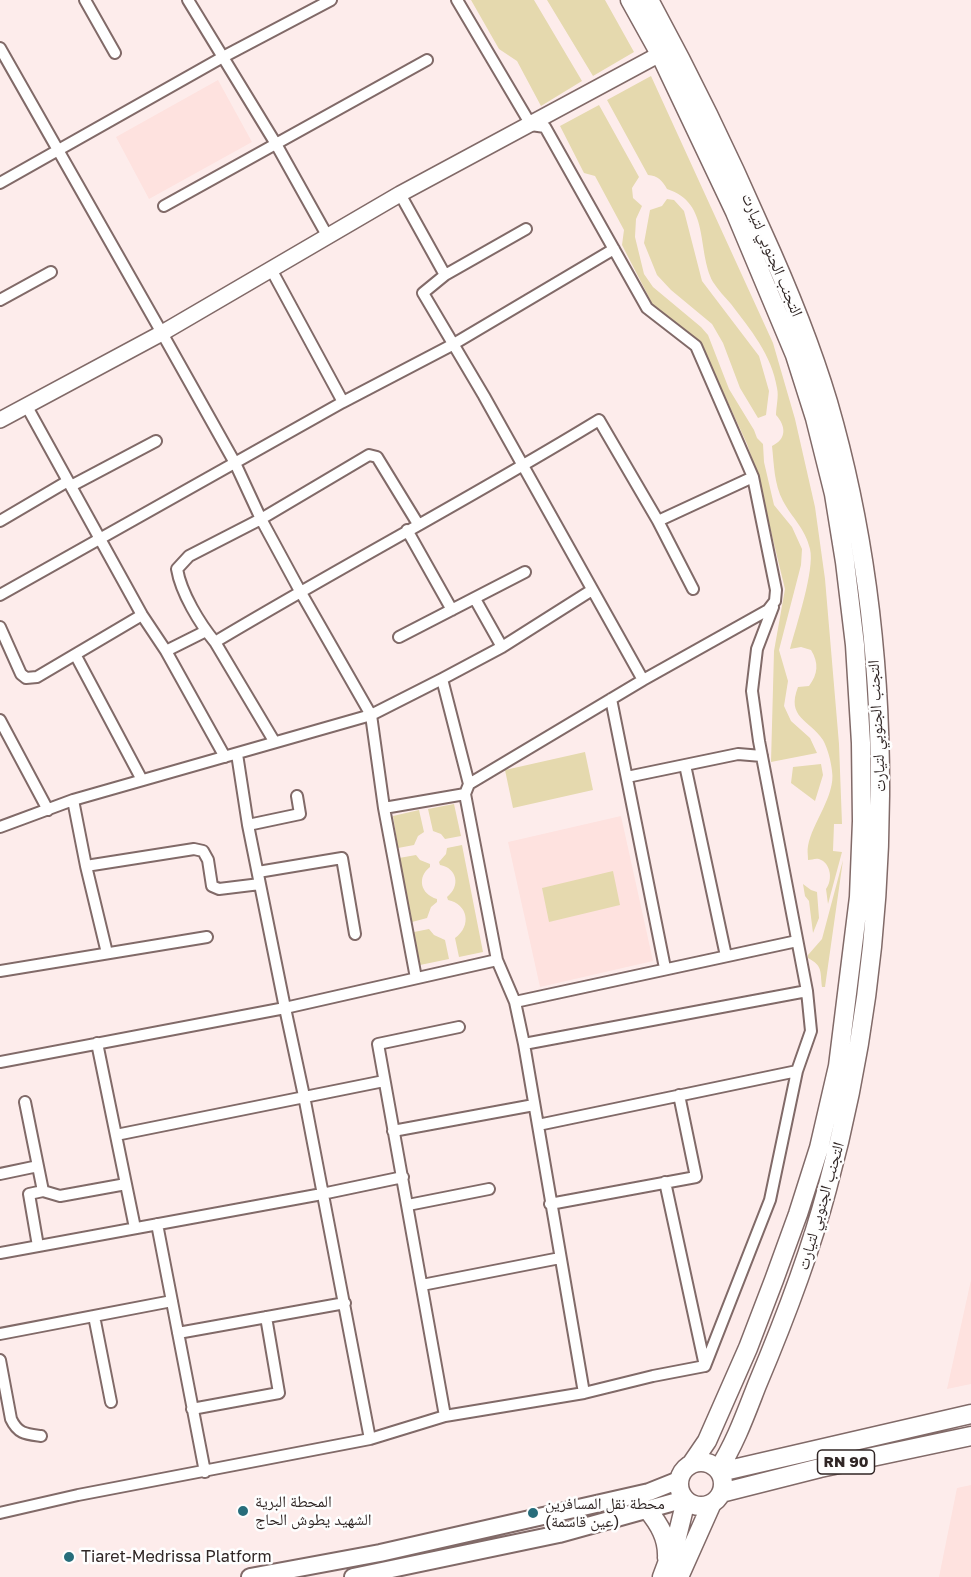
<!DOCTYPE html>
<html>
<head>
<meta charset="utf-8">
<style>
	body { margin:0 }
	canvas { display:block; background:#fdeceb }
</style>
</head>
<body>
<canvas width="971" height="1577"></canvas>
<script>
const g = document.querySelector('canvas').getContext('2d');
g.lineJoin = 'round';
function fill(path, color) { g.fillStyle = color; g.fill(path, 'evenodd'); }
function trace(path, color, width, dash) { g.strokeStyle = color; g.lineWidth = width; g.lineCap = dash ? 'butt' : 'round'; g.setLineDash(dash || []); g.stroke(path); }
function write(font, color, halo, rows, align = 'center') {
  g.font = font + ' "Golos Text","Noto Naskh Arabic",sans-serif'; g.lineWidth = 5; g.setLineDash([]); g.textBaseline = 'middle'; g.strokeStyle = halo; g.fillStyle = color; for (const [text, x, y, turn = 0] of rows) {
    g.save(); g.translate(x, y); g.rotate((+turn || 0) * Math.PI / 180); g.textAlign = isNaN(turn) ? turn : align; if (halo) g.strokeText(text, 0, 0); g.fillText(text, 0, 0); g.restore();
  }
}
const built = new Path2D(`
	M218,80l34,62 -103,57 -33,-62z
	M621,816l32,145 -113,26 -32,-145z
	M971,1280v104l-24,5z
	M971,1485v92h-32l18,-89z`);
const green = new Path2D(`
	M471,0h63l48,81 -41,25 -24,-45 -18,-12z
	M547,0h58l29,52 -41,24z
	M651,76l122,267 22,76 20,88 10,72 14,165 3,80h-8l-1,27 9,1 -14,52 -2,-15c7,-9 5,-26 -7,-30 -4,-1 -7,1 -11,1 0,-5 -1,-10 0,-14 4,-23 28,-51 24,-75 -1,-9 -4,-22 -9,-31 -14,-21 -37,-22 -25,-53l11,-1c9,-12 10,-23 2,-36l-10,-3 -11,2c6,-23 25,-79 20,-100 -5,-21 -18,-31 -27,-48 -9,-17 -9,-37 -11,-55 15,-7 14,-20 4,-31 0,-8 3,-19 1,-27 -5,-33 -27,-59 -46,-84 -6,-7 -13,-14 -18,-22 -17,-32 -2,-79 -46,-93 -5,-9 -9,-13 -19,-14l-41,-75z
	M599,105l40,72 -7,11 1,10 9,8 -6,13 -1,18 9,37 9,13 48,40 7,8 21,54 25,41 3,8 6,6 1,18 10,43 18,22 10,22 -1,16 -22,85 9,31 -4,25 7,15 19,17 7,15 -46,9 3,-111 11,-62 -29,-119 -9,-26 -46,-100 -45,-33 -34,-66 2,-15 -29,-54 -11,-3 -24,-47z
	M667,199l7,1 10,11 18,70 57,75 10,35 -3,24 -8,3 -18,-30 -17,-45 -11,-19 -41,-34 -14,-15 -13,-32 6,-33 12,-4z
	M585,752l8,38 -80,18 -8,-38z
	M821,764l2,11 -8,26 -24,-18 2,-16z
	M454,804l7,32 -16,3 -4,-5 -8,-3 -5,-22z
	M419,810l5,22 -6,4 -4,9 -16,3 -5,-32z
	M462,845l21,107 -24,5 -4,-19c17,-12 13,-34 -7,-38l-1,-3c14,-11 10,-29 -7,-32l-1,-3 7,-8 1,-6z
	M416,855l4,5 10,4v3c-13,10 -10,27 7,32v3l-6,5 -4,11 -15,4 -13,-64z
	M843,860l-18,127h-3c-2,-16 1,-21 -14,-29v-3l14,-16z
	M613,871l7,34 -71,17 -7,-34z
	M803,884l8,6 6,2 2,26 -6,15 -4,-32 -4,-5z
	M429,929l5,6 11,5 4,19 -29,6 -6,-33z`);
const street = new Path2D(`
	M85,0l30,53
	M188,0l88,144 52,93
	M457,0l74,125 14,2 102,181 49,38 57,131 23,113 -1,11 -7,9 -125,70
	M0,48l162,285 73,130 26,56 39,72 71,124 13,93 32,170
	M0,183l223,-126 108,-57
	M400,194l45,81
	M164,206l263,-146
	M272,271l71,131
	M0,300l51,-28
	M26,405l116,210 24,36 59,106
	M71,486l85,-45
	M0,521l68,-40
	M658,521l35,68
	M407,530l45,80
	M0,595l343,-193 109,-57 162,-96
	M475,599l27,48
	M0,627l21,47 5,4 11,-1 105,-62
	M399,637l126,-65
	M215,642c127,-76 258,-145 384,-222l59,101 95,-44
	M166,651l40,-20
	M76,656l66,124
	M442,679l27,105 -4,10 32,166 18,42 9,42 60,349
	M611,699l54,269
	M0,720l48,90
	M274,741l-59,-99c-15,-18 -34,-49 -38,-73l12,-13 72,-37 108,-64 8,2 41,67
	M237,754l11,71 37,183 19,88 66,343
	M685,765l41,191
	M627,777l111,-23 24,2
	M469,784l174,-104 -159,-284 -61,-103 22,-18 81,-46
	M73,800l13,66 21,87
	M384,808l81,-14
	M248,825l52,-11 -3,-18
	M0,827l73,-27 298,-85 71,-36 60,-32 90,-57
	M86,866l108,-17 9,2 5,9 4,26 7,3 41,-5
	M258,872l84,-14 13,76
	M0,971l207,-34
	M515,1002l282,-61
	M97,1043l38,185
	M524,1044l283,-53
	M0,1062l285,-54 212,-48
	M25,1102l18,89 -14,3 9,52
	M538,1125l259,-54
	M393,1131l141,-26
	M116,1135l268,-54
	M0,1174l38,-8
	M43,1191l17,5 66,-12
	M550,1204l146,-27 -17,-82
	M408,1205l81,-16
	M157,1224l48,248
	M0,1253l322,-59 81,-17
	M422,1285l138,-27
	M94,1316l17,86
	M178,1333l167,-30
	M0,1334l172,-33
	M0,1360l11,59c7,15 15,15 30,17
	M705,1366l65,-166 27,-129 14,-40 -4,-40 -48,-250 -7,-50 5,-42 16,-42
	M192,1409l87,-16 -13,-76
	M445,1416l-67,-372 81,-17
	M0,1513l78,-18 292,-56 75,-23 139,-23 69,-17 52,-10 -40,-184`);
const secondary = new Path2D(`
	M0,420l162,-87 238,-139 260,-140`);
const primary = new Path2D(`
	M250,1577l130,-24 269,-61 30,-12
	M353,1577l206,-43 126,-35`);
const highway = new Path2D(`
	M630,0l30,54 75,158 60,143 20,63 19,76 11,68 10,83 6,98 1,78 -3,76 -21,169 -19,82 -21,66 -24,66 -26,68 -41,93 -15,22
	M649,0c41,75 78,151 112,229 26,57 49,113 67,173 72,248 67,539 -1,787 -18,68 -43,132 -70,196 -11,28 -22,59 -39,85
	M679 1484a22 22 0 1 1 44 0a22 22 0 1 1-44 0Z
	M720,1472l251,-58
	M721,1493l99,-25 151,-32
	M647,1509c12,15 21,29 20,49
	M662,1577l15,-40 9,-37
	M679,1577l33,-74`);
const markers = [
	[243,1511,6,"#276d7b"],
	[533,1513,6,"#276d7b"],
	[69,1557,6,"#276d7b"]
];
const shields = [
	[846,1462,57]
];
const shieldNames = [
	["RN 90",846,1462]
];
const streetNames = [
	["التجنب الجنوبي لتيارت",772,255,67],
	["التجنب الجنوبي لتيارت",877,726,-93],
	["التجنب الجنوبي لتيارت",821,1206,-74]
];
const poiNames = [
	["المحطة البرية",255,1502],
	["الشهيد يطوش الحاج",255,1520],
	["محطة نقل المسافرين",545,1504],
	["(عين قاسمة)",545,1522],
	["Tiaret-Medrissa Platform",81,1557]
];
fill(built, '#fee2df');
fill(green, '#e5d9ae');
trace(street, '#816a68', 14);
trace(secondary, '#816a68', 18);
trace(primary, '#816a68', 20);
trace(highway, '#816a68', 21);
trace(street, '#fff', 10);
trace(secondary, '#fff', 15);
trace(primary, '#fff', 16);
trace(highway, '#fff', 18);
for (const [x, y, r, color] of markers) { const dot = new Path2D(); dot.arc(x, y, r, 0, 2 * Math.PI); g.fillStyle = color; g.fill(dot); trace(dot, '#fefefe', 2); }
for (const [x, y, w] of shields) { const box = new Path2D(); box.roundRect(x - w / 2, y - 12, w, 24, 4.5); g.fillStyle = '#fefefe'; g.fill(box); trace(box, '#302625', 1.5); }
write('bold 15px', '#302625', null, shieldNames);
write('16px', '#302625', '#fefefe', streetNames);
write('16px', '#302625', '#fefefe', poiNames, 'left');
</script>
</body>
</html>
